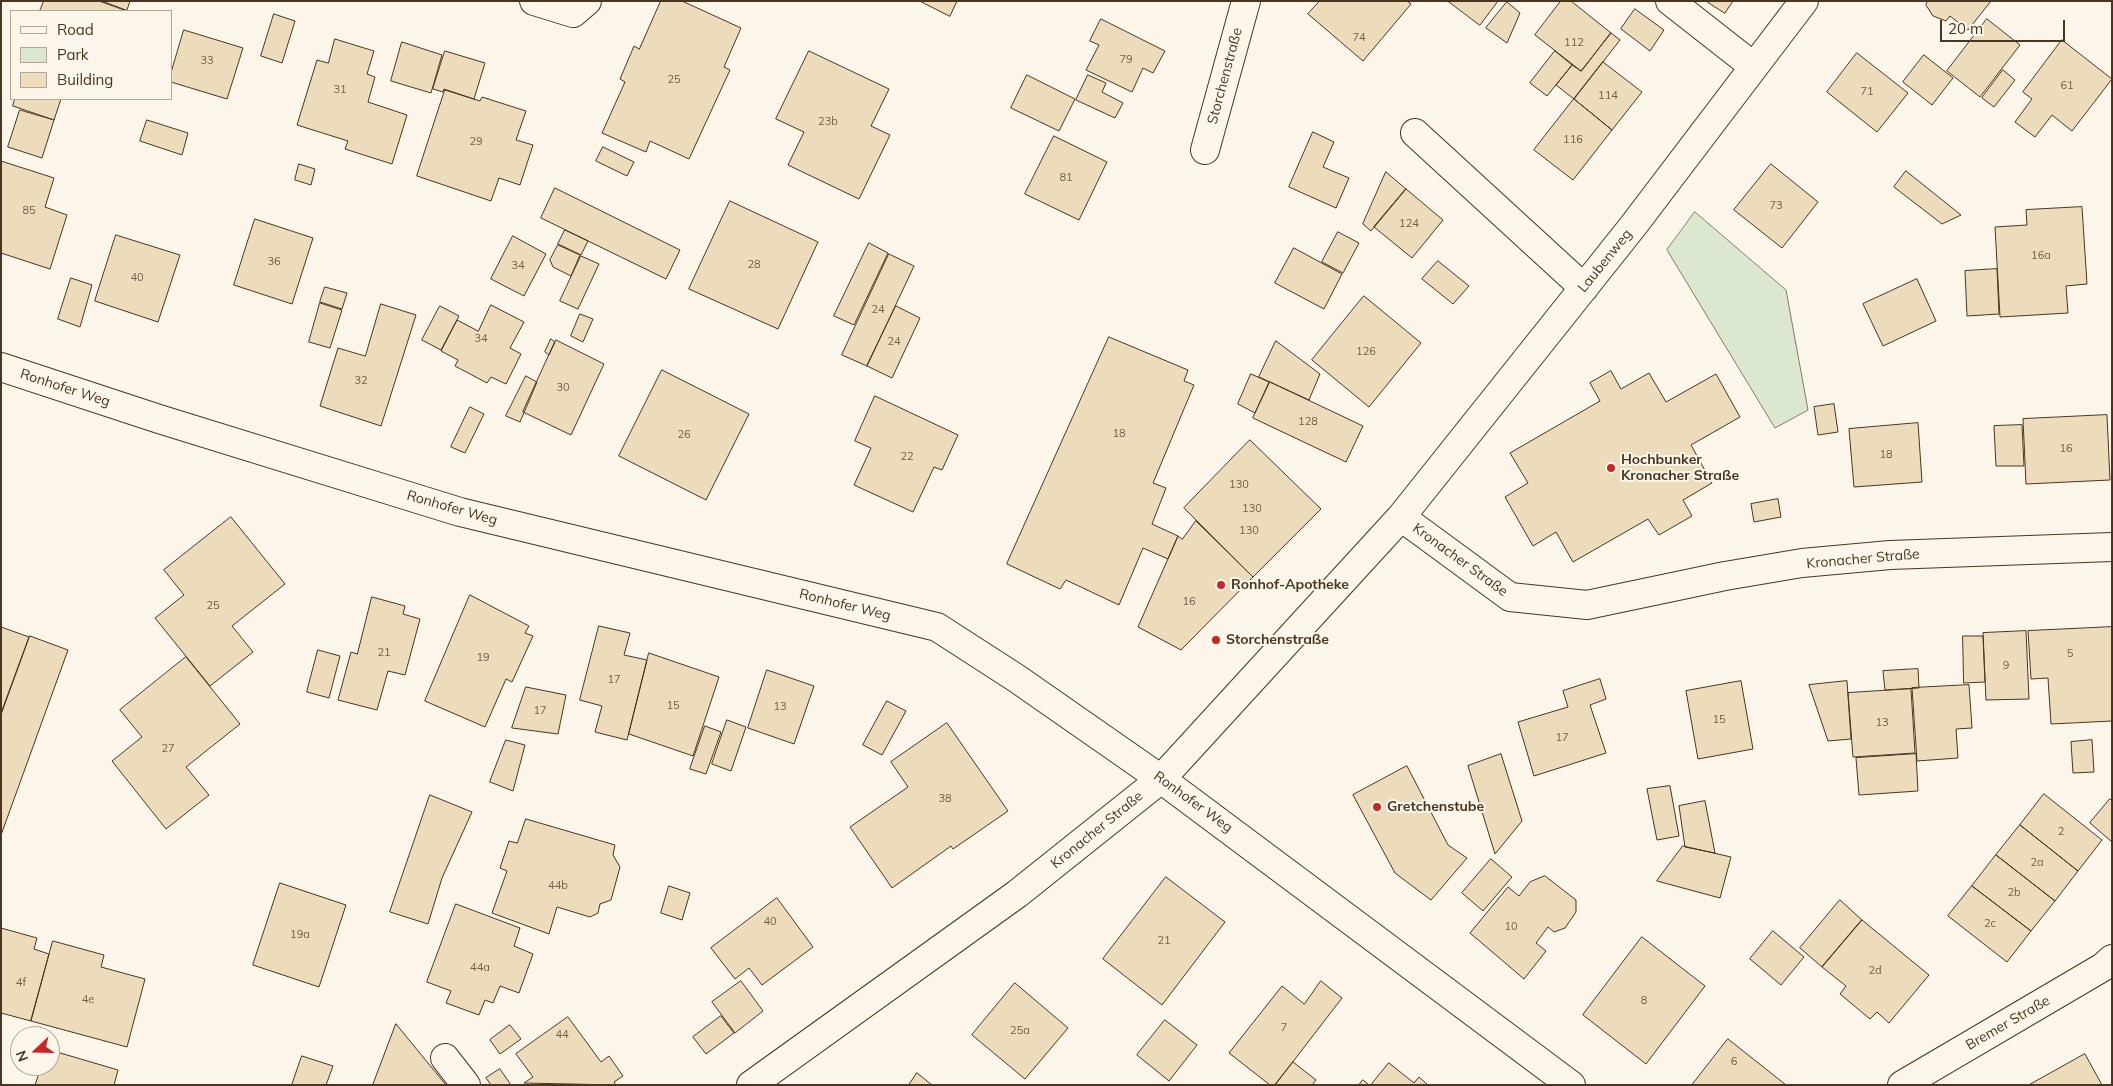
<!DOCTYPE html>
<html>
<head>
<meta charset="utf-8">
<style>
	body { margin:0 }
	#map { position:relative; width:2113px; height:1086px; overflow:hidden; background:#fbf6e9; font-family:Mulish,sans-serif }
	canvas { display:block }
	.frame { position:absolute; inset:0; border:2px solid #4a3520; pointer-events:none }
	.legend { position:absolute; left:10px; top:10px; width:162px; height:90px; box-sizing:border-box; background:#fbf6e9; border:1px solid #b4a999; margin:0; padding:6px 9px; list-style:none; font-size:15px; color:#4a3520 }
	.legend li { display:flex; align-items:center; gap:10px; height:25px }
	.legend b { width:25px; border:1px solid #b4a999 }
	.north { position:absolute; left:10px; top:1026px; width:50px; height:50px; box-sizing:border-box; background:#fbf6e9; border:1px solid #b4a999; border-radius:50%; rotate:249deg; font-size:14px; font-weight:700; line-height:20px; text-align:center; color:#4a3520 }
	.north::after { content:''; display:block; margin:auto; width:18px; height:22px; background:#c62828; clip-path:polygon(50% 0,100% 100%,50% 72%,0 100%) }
	.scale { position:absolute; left:1940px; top:20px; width:125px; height:22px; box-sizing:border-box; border:2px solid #4a3520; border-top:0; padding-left:6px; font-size:15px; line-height:18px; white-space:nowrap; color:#4a3520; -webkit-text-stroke:4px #fbf6e9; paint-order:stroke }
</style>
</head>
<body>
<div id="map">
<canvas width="2113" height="1086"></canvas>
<div class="frame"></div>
<ul class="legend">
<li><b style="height:6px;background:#fbf6e9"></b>Road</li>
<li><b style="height:14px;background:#dce7d0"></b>Park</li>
<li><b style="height:14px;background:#ecdcbc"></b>Building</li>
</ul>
<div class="north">N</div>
<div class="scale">20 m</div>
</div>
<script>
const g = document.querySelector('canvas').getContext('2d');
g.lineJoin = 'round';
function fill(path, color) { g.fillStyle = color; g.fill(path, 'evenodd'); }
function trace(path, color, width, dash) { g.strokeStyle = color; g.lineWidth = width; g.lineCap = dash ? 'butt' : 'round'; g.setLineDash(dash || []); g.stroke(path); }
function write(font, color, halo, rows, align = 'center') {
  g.font = font + ' Mulish,sans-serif'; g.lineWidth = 4; g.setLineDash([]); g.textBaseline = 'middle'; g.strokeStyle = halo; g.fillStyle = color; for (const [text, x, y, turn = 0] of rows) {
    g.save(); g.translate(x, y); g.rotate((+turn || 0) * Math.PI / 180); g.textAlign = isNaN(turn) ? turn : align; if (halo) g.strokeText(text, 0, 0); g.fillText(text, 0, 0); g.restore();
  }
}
const green = new Path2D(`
	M1695,212l91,78 22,120 -33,18 -108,-178z`);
const building = new Path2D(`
	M44,1h55l28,10h-87z
	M102,1h28l-3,9z
	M661,1h21l59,27 -17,39 6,3 -41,89 -39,-18 -4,11 -44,-19 23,-51 -5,-3 14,-33 5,3z
	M920,1h37l-7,15z
	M1320,1h87l4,3 -48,57 -55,-47z
	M1448,1h50l-18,24z
	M1561,1h10l40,32 -30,38 -46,-36z
	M1706,1h27l-8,12z
	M1928,1h63l-23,29 -18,-14 -4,5 -13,-5 -7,-11z
	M1507,2l13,11 -13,30 -21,-15z
	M1635,9l29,21 -14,21 -29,-22z
	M274,14l21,7 -13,42 -21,-7z
	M1101,19l64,32 -12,22 -10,-5 -11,24 -46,-22 13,-25 -9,-4z
	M1987,19l33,26 -40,52 -33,-26z
	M184,30l59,18 -16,51 -56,-17v-9z
	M1611,33l9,7 -46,59 -18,-14 16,-20 9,6z
	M335,39l39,12 -7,23 8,3 -7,25 39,13 -15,49 -47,-15 3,-8 -51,-16 20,-65 11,3z
	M2062,40l50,39 -40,52 -20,-16 -17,22 -20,-15 17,-23 -9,-7z
	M402,42l40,13 -11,38 -40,-12z
	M445,51l40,12 -11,36 -30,-10 -1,3 -10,-3z
	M809,51l80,38 -18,37 19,9 -31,64 -71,-34 16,-33 -28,-13z
	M1555,51l17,14 -25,31 -17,-13z
	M1857,53l51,40 -31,39 -50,-40z
	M1924,55l29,23 -21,27 -29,-23z
	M1603,62l39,30 -30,38 -38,-31z
	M2003,70l12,10 -21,27 -12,-9z
	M1027,75l48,24 -16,32 -48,-23z
	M1088,75l18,8 -4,9 21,11 -8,15 -39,-18z
	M445,90l35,11 2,-4 44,14 -10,29 17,5 -13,40 -21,-7 -8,23 -74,-25z
	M15,99h46l-7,21 -41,-14z
	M1574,99l38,31 -39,50 -39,-30z
	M20,110l34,10 -12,38 -34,-11z
	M147,120l41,13 -6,22 -42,-14z
	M1313,132l21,10 -11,25 26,11 -13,30 -47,-21z
	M1054,136l53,26 -28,58 -54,-26z
	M603,147l31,15 -7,14 -31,-15z
	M1,161l53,17 -9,29 22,8 -17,54 -49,-16z
	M299,164l16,5 -4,16 -16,-5z
	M1771,164l47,38 -36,46 -48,-38z
	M1906,171l55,44 -19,9 -48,-37z
	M1386,172l20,17 -35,42 -8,-7z
	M555,188l125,62 -14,29 -125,-61z
	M1406,189l37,31 -31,38 -38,-31z
	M730,201l88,41 -40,87 -89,-40z
	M2082,207l5,77 -21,2 2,27 -68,4 -5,-90 32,-2 -1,-15z
	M255,219l58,19 -21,66 -58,-19z
	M565,230l23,11 -7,14 -23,-11z
	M1338,232l21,11 -16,30 -21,-11z
	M116,235l64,20 -22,67 -63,-21z
	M513,236l33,18 -22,42 -33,-17z
	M869,243l19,10 -34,72 -20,-9z
	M558,245l22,10 -9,21 -18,-9 -3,-7z
	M1294,248l48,26 -18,35 -49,-26z
	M889,254l25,12 -47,100 -25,-11z
	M581,256l18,8 -21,45 -18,-8z
	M1438,261l31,25 -16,18 -31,-25z
	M1997,269l2,45 -32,2 -2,-45z
	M71,278l21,7 -12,42 -22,-8z
	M1917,279l19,42 -53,25 -20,-42z
	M325,287l22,6 -5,16 -22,-7z
	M1364,296l57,47 -52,64 -57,-47z
	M320,303l22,7 -12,38 -21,-6z
	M381,304l35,11 -35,111 -61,-20 18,-58 27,8z
	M491,305l33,17 -14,26 11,6 -15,30 -15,-7 -4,6 -32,-17 3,-6 -17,-9 16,-31 21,11z
	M440,306l19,10 -18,34 -19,-10z
	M896,306l24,12 -28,60 -25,-12z
	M580,314l13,5 -10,23 -12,-6z
	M1109,337l79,33 -4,11 10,4 -41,98 13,5 -14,36 26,12 -10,23 -25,-11 -24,57 -53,-25 -6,9 -53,-25z
	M551,339l4,3 -6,13 -4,-3z
	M556,340l48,24 -33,71 -48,-23z
	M1276,341l44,33 -11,26 -50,-23z
	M662,370l87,44 -43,86 -87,-44z
	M1611,371l10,18 28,-16 17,29 50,-28 24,43 -49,28 21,38 -29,17 9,16 -33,19 -11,-16 -75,43 -17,-30 -23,14 -28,-49 23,-14 -18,-30 90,-52 -10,-18z
	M1251,374l18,8 -14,31 -17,-9z
	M526,376l11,6 -17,40 -14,-6z
	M1270,382l93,44 -17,36 -93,-44z
	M875,396l83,39 -16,35 -8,-3 -21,45 -59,-27 17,-37 -16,-7z
	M1834,404l4,28 -20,3 -4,-28z
	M470,407l14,7 -19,39 -14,-6z
	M2107,415l3,65 -84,4 -3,-65z
	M1918,423l4,59 -68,5 -5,-58z
	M2022,425l2,41h-28l-2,-40z
	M1250,440l71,69 -68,68 -69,-69z
	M1778,499l3,18 -27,5 -3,-18z
	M231,517l54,67 -53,42 21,26 -43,34 -55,-68 29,-23 -20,-25z
	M1196,521l57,56 -72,73 -43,-23 40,-91 4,3z
	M470,595l59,31 -4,7 8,3 -21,46 -6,-3 -21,48 -60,-26z
	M372,597l33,9 -2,8 17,5 -15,56 -17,-4 -11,39 -39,-10 13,-48 6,2z
	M599,626l31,7 -6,22 23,5 -20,80 -32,-8 7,-26 -22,-6z
	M1,627l28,10 -28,76z
	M2112,627v94l-61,3 -3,-46 -17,1 -3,-48z
	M2026,631l3,68 -43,1 -3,-67z
	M30,636l38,14 -67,185v-120z
	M1963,636h20l2,46 -21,1z
	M318,650l22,6 -11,42 -22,-6z
	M649,653l70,24 -26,79 -64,-22z
	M186,657l54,67 -54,43 23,28 -43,34 -54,-68 30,-24 -22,-27z
	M1918,669l1,19 -34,2 -2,-19z
	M767,670l47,16 -20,58 -46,-16z
	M1600,679l6,20 -16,6 16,48 -72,23 -16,-54 50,-15 -5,-16z
	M1741,681l12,68 -55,10 -12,-68z
	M1847,681l4,58 -23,2 -19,-56z
	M1969,685l3,43 -16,1 2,29 -41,3 -5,-73z
	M526,687l40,8 -8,39 -46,-6z
	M1911,689l4,64 -62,4 -5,-64z
	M887,701l19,10 -24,44 -19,-10z
	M727,720l19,7 -15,44 -19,-7z
	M947,723l61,88 -55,38 -2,-3 -59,42 -42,-61 58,-40 -17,-25z
	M705,726l16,6 -15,42 -16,-5z
	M506,740l19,5 -12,46 -23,-9z
	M2092,740l2,32 -21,1 -2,-31z
	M1501,754l21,67 -27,33 -27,-88z
	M1916,754l2,37 -59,4 -3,-37z
	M1407,766l41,79 19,13 -36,42 -36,-27 -42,-78z
	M1670,786l9,50 -22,4 -10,-51z
	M2044,794l58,46 -24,31 -58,-46z
	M430,795l42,17 -30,66 -14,46 -38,-12z
	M2110,799l2,2v41l-22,-19z
	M1705,801l10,52 -30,-6 -6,-41z
	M526,819l89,26 -2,10 7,12 -9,33 -11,4 -2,9 -8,4 -33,-10 -8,27 -57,-21 15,-42 -7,-3 9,-27 8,2z
	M2020,825l58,46 -23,30 -59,-46z
	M1683,846l48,11 -11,41 -63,-17z
	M1996,855l59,46 -24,30 -59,-45z
	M1491,859l21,18 -29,34 -21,-18z
	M1545,876l31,24v12l-11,16 -11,4 -6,-5 -12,16 10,8 -22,28 -54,-46 38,-46 11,9 11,-14z
	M1166,877l59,45 -63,83 -59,-46z
	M280,883l66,22 -27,82 -66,-22z
	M669,886l21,7 -8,27 -21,-7z
	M1972,886l59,45 -24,31 -59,-46z
	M777,898l36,49 -51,38 -13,-17 -14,11 -24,-31z
	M1840,900l22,20 -40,47 -22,-19z
	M456,904l64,24 -6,18 19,8 -14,39 -19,-7 -7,17 -8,-3 -6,15 -33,-12 5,-12 -24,-9z
	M1862,920l67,55 -40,48 -12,-11 -7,7 -30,-25 6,-8 -24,-19z
	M1,928l36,10 -3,11 15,5 -18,67 -30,-8z
	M1773,931l31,26 -23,28 -31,-26z
	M1642,937l63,49 -59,78 -63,-49z
	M53,941l51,14 -3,12 44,12 -18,68 -96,-26z
	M741,981l22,30 -28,22 -23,-31z
	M1321,981l21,17 -67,87h-5l-41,-32 53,-67 22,18z
	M1015,983l53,45 -43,51 -53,-44z
	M721,1016l13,17 -28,21 -13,-17z
	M568,1017l33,45 8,-6 14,20 -9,6 2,3 -92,-2 9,-6 -17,-23z
	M1165,1020l32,25 -28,36 -32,-26z
	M396,1024l50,61h-73z
	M510,1025l11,14 -21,15 -10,-14z
	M1728,1039l58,46h-94z
	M50,1050l68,20 -4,15h-79l4,-12 5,1 2,-8h4z
	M2085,1054l17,31h-73z
	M302,1056l31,10 -7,19h-34z
	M1293,1062l23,18 -4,5h-37z
	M1389,1063l25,20 5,-6 9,8h-57z
	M500,1069l11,16h-20l-5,-7z
	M917,1073l15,12h-23z
	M1363,1080l6,5h-10z`);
const minor = new Path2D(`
	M534,1l39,12 14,-12
	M1670,1l83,65
	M1415,133l169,155
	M1205,150l41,-149
	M1,367l158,52 301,93 477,115 79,51 145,101 410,306
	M1401,517l109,80 77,8 138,-29 77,-13 88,-8 222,-8
	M445,1058l21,27
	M751,1085l266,-191 144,-115 240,-262 232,-291 171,-225
	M1902,1085l201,-118 9,-8`);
const markers = [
	[1611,468,5,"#c62828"],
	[1221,585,5,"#c62828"],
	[1216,640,5,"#c62828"],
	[1377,807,5,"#c62828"]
];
const numberNames = [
	["74",1359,38],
	["112",1574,43],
	["79",1126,60],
	["33",207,61],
	["25",674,80],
	["61",2067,86],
	["31",340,90],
	["71",1867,92],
	["114",1608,96],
	["23b",828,122],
	["116",1573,140],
	["29",476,142],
	["81",1066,178],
	["73",1776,206],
	["85",29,211],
	["124",1409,224],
	["16a",2041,256],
	["36",274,262],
	["28",754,265],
	["34",518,266],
	["40",137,278],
	["24",878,310],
	["34",481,339],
	["24",894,342],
	["126",1366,352],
	["32",361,381],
	["30",563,388],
	["128",1308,422],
	["18",1119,434],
	["26",684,435],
	["16",2066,449],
	["18",1886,455],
	["22",907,457],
	["130",1239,485],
	["130",1252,509],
	["130",1249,531],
	["16",1189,602],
	["25",213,606],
	["21",384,653],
	["5",2070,654],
	["19",483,658],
	["9",2006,666],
	["17",614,680],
	["15",673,706],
	["13",780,707],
	["17",540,711],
	["15",1719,720],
	["13",1882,723],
	["17",1562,738],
	["27",168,749],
	["38",945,799],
	["2",2061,832],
	["2a",2037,863],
	["44b",558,886],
	["2b",2014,893],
	["40",770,922],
	["2c",1990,924],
	["10",1511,927],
	["19a",300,935],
	["21",1164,941],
	["44a",480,968],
	["2d",1875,971],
	["4f",21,983],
	["4e",88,1000],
	["8",1644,1001],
	["7",1284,1028],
	["25a",1020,1031],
	["44",562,1035],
	["6",1734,1062]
];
const streetNames = [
	["Storchenstraße",1225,76,-75],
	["Laubenweg",1605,261,-51],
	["Ronhofer Weg",65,388,18],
	["Ronhofer Weg",452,508,16],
	["Kronacher Straße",1863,559,-5],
	["Kronacher Straße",1460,560,36],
	["Ronhofer Weg",845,605,14],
	["Ronhofer Weg",1193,802,36],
	["Kronacher Straße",1097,830,-39],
	["Bremer Straße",2008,1023,-30]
];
const poiNames = [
	["Hochbunker",1621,460],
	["Kronacher Straße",1621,476],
	["Ronhof-Apotheke",1231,585],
	["Storchenstraße",1226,640],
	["Gretchenstube",1387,807]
];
fill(green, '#dce7d0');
trace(green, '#887966', 1);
fill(building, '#ecdcbc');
trace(building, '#4a3520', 1);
trace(minor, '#4a3520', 30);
trace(minor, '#fbf6e9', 28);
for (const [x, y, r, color] of markers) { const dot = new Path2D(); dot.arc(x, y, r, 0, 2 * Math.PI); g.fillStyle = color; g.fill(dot); trace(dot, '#fbf6e9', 2); }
write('11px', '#725f47', null, numberNames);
write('14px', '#4a3520', '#fbf6e9', streetNames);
write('bold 14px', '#4a3520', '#fbf6e9', poiNames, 'left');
</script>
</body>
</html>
